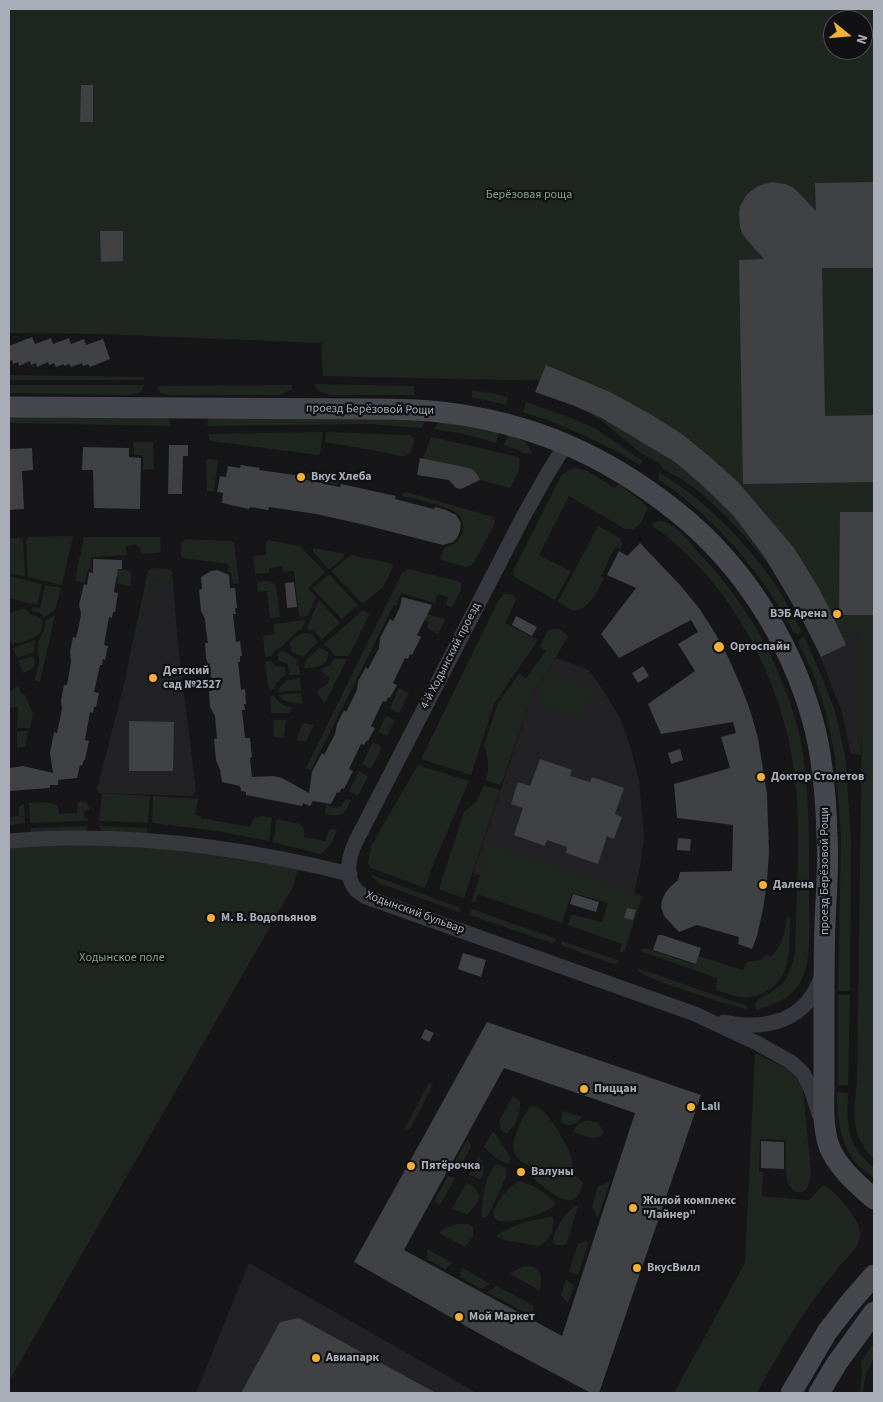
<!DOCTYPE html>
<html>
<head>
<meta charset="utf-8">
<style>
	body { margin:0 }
	#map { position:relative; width:883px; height:1402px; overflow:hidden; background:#161618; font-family:"Source Sans 3",sans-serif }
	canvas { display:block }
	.frame { position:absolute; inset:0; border:10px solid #a8adb8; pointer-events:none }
	.north { position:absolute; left:823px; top:10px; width:50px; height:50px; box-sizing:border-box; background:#111113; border:1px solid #4d4f55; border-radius:50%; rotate:107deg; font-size:14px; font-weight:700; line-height:20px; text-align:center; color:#a8adb8 }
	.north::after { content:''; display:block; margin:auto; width:18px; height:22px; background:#f2b134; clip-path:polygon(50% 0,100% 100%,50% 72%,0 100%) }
</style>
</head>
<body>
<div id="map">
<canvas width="883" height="1402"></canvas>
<div class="frame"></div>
<div class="north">N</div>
</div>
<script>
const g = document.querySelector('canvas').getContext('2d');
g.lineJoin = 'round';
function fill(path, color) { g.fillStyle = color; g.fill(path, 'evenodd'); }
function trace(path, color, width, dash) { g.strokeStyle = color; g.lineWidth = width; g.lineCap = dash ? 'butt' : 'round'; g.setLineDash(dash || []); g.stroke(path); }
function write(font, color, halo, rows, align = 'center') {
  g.font = font + ' "Source Sans 3",sans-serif'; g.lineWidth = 4.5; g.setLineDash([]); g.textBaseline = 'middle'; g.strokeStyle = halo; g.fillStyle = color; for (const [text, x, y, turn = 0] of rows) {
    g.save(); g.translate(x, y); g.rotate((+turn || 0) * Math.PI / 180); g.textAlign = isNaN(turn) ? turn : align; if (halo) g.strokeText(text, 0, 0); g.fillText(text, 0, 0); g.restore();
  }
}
const built = new Path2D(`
	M151,579l19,1 26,211 -4,5 -93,-3 -2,-4z
	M862,632v95l-1,28 -10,-1 -10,-45 -22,-55 7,-6 -10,-15z
	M555,658l34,12 14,20 16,26 12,33 8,31 5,58 -4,29 -6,27 -76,-27 -55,15 -30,-9 57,-172z
	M249,1263l228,130h-281z`);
const green = new Path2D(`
	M9,9h865v1150c-25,-24 -20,-47 -17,-78l5,-354v-95l-46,1 -43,-63 -24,-29 -22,-24 -25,-23 -19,-14 -19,-10 -5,-7 -17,-9 -40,-33 -23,-15 -22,-25 -234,-5 -2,-33 -221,-9 -91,-1zM833,20h30v30h-30z
	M9,375l135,2v3h-135z
	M314,384l100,2v9h-83c-8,-2 -14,-3 -17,-11z
	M9,385h135c-2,8 -7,9 -14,10l-121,-2z
	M292,385v4l-12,6h-109c-7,0 -13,-1 -13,-9z
	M472,390l24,4 12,3 -2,8 -34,-8z
	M526,402l48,17 22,10 47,32 -3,4c-37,-22 -75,-40 -117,-53z
	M9,412l157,5 4,4v5l-161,-3z
	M213,415l210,5 1,4 -2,4 -53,-4 -162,2 1,-6z
	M442,421l57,11 -3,11 -32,-9 -30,-5 3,-5z
	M323,432l-3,21 -2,2 -100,-13 -9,-2 -1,-6z
	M326,432l84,3 4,3v5l-4,10 -4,3h-7l-22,-5 -52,-9z
	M508,434c12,4 20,7 24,20l-9,-1 -5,-3 -14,-5z
	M431,437l84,19 4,2c3,11 -4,21 -9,30l-30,-8 -8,-11 -7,-2 -42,-8z
	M133,442h20l1,27 -11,1v-15h-9z
	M209,459l9,1 -4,31h-7l-1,-30z
	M575,468l13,3 27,17 3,-4 26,19 3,5c-3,12 -9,24 -22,21l-56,-33 -30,59 32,16 -16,29 -37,-21 -4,-3 -1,-5 48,-95 9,-7z
	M659,472c43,26 78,61 108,101 14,18 24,39 35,59l-4,2 -4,-1c-32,-60 -78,-115 -135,-153l-1,-3z
	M309,473l29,6 1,1 -1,5 -32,-6 1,-5z
	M406,492l87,25 2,2 -1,6 -21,39 -3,2 -5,1 -25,-8 5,-12c8,-1 14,-6 17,-14 2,-6 1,-14 -4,-19 -9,-8 -43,-15 -56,-18l1,-3z
	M660,521c14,0 31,23 40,33 34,37 61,75 80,123 10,24 19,50 23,76 7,49 6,98 6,147 0,24 3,58 -7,79 -9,19 -28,26 -46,31 0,-3 -1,-6 0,-8 2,-5 23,-12 29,-21 5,-8 7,-18 10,-27 1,-55 6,-111 1,-167 -8,-96 -62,-206 -144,-261l4,-4z
	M598,526l22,12 2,6 -2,5 -5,-2 -14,29 3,2c-5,10 -17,36 -32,32 -5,-2 -9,-5 -14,-8z
	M73,536l-11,49 -34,-8 -2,-37 2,-3z
	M84,537h76l1,14 -3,2 -17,1 -1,-6 -5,-3 -9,1 1,9 -36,2v12h-3l-3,14 -10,-3z
	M9,538h12l2,2 2,37 -16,-4z
	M186,539l45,2 3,2 5,40 -6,1 -2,-12 -3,-1 1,-7 -45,-6 -3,-2v-13z
	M268,540l32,6 25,26 -17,16 8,9 -8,19 -9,1 -5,-46 -11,1 -1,-6 -13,2v5l-12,1 -2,-1 -2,-17 13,-1v-12z
	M313,548l31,6 -1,4 -13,11h-1l-16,-17z
	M351,555l41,9 1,3 -10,20 -19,16h-2l-31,-32z
	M152,568l17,1 3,3 8,95 -10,-86 -18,-2 -29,109 25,-117z
	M113,569c16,1 21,-1 17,17l-13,-3 1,-6 -8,-2z
	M407,569l51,12 3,2v7l-9,17 -6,-2 2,-8 -11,-3 -2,9 -34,-10 -4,12h-3l-83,165 -5,-2 96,-195z
	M328,575h2l28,30 -16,14 -30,-31z
	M9,576l33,8 -5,21 -28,-7z
	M269,581l7,4 4,32 -10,1 -3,-27 -9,1 -1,-8 1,-2z
	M45,585l16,3 -6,22 -11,8 -5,-6h-6l-2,-3 1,-2 8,1z
	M504,594h6l5,3 1,3 -11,23 33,17 -44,64 -23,71 -50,-16 77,-158z
	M319,600l21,23 -19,17c-2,-7 -8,-9 -15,-11z
	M23,609l4,1 4,5c15,-1 14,16 4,22 -7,4 -16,5 -23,8l-3,-9v-23z
	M364,610l5,5 -20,41h-15c-2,-6 -4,-9 -10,-10v-2l38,-33z
	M419,612l27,7 -8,15 -11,-6 2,-6 -11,-5z
	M55,615l-15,67 -5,-2c0,-6 3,-10 4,-16 1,-6 -2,-13 -1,-20 2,-9 9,-14 7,-23z
	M306,620l-4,9 -8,5 -12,13 -8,4 -2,5 -7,1 -2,-21 11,-2v-10z
	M552,629h7l9,7 -21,36 48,16 -11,32 -48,-16 9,-29 -15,26 -29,84 -15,-5 2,-8v-12l-4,-15 14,-42 21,-29 7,4 20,-27 -7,-5 9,-15z
	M304,633c8,0 11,3 13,10l-14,14 -3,-2h-3l-6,-4 -1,-8c5,-5 8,-9 14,-10z
	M804,636l15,34 16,41 10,44 6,82 -1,154h-12l3,-154 -6,-81 -9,-42 -13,-41 -15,-31 2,-3z
	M35,640l-1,12 -17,6 -4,-10z
	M319,648l6,2 3,2c1,15 -13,16 -24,16l2,-8z
	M284,651l13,9 -1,5 3,1 1,9h-11l-1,-11 -10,-4v-7z
	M33,656c4,12 0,13 -10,17l-5,-12z
	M334,659h13l-22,44 -2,-1 -1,-3 -5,-5 1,-4c5,-4 10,-4 11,-12l-6,-5 -1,-3 1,-2 7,-3z
	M271,661l5,5 9,1 1,7 -10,9 -2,6 -5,1 -4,-28z
	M300,678l1,12 -23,2c4,-11 11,-13 22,-14z
	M18,686l3,7 4,2 8,19 -3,14h-13l1,-21 -9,1v-16z
	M399,688l10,5 -10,20 -9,-5z
	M301,693l2,11c-9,-3 -19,1 -24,-9z
	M270,696h4c5,6 9,11 17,11l-1,6h-19z
	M386,716l9,4 -8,16 -9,-4z
	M273,720h13l-2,18 -10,-1z
	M303,723l11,2 -8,17 -10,-2z
	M17,731h11l-3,16 -8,1z
	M373,742l9,5 -11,22 -9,-5z
	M418,765l51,16 -36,84 -8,23 -54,-20 -3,-5 3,-17z
	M359,771l9,5 -10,20 -9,-5z
	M484,785l16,5 -36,108 -25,-9 25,-77 12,-10z
	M102,793l48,3 -2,27 -49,-2z
	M153,796l45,3 -3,16 6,1v2l49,9 5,-10 7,-1 10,2 -3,23 -52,-10 -65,-8z
	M346,799l5,1c-7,16 -9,17 -26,14l1,-9 11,3 4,-2z
	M80,801l6,1 3,5v3l-5,1v7h3l2,3 -59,2 -1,-20 18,-1 4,1 7,3 1,8 18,-1 1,-10z
	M24,804l1,19 -16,2v-8l10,-1v-8l2,-3z
	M277,819l23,5 4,5v8l21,4 4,-11 2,-1 6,1 -6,14 -10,10 -48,-12z
	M88,826l-2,5 -55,3v-6z
	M99,826l48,2v7l-45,-4z
	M47,843l134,4 117,21 -5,19 -284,494v-536z
	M493,844l149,52 -17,54 -4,3 -1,-1 2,-8 -54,-19 3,-9 3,-1 28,7 6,-19 -36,-10 -10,30 -84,-29 -3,9 -4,-1 19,-55z
	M369,874l91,34 -1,4 -80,-29z
	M472,909l84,30v2l-4,2 -82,-28z
	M790,916c-1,30 4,64 -29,78 -7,3 -15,4 -23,3 -7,-2 -15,-5 -22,-7l1,-12 -77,-27 3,-2h5l48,16 3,-9 43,14 2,-1c4,-12 7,-6 17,-9 0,-1 6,-5 7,-5l3,2c11,-12 14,-24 16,-40z
	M562,941l58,20 -5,3 -4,-1 -48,-17 -2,-2z
	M637,968l101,35 8,2 1,4 -21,-5 -59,-20 -21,-8 -7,-4z
	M838,995h12l-2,90h-10z
	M755,1053l31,15 10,9 7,13 8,81c-1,9 -2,26 -16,20 -3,-2 -6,-4 -7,-8 -4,-13 -2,-30 -2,-43l-26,-1 -1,33h4l-1,24 46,4c8,-3 9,-13 17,-15 12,9 38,36 35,52 -2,12 -15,22 -22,31 -32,39 -58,81 -81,125h-83l71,-130z
	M429,1083l4,2 -23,44 -6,1z
	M837,1092l11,1c-1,36 -2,50 26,75v9c-32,-17 -37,-52 -37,-85z
	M513,1096l7,5c1,12 -3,24 -13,32h-3l-3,-3 -2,-9z
	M532,1106c5,1 8,2 11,5 8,6 27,38 29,48 1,4 0,4 -1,8 -8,3 -16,1 -24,1 -30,-1 -41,-14 -28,-42 4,-8 7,-15 13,-20z
	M562,1111l20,6c-6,8 -12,11 -20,5z
	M587,1120l12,3 4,9 -2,5 -9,1 -18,-6c1,-7 7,-9 13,-12z
	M493,1131l16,24 1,5 -1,4 -11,-4 -14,-13z
	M468,1139l3,8 -12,21 -5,-5z
	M479,1156l5,11 -1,9 -3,3 -11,-4z
	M497,1164l8,3 2,4 -1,6 -17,37 -4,4 -3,-1c-1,-13 3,-46 15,-53z
	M543,1174c13,0 31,-3 40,8 -7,35 -31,11 -47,-1l-3,-4 3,-2z
	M448,1176l7,2 -15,27 -6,-4z
	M518,1181c12,2 29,12 37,22l-1,3c-9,7 -45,20 -57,14 -12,-8 13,-34 21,-39z
	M467,1182c17,12 14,19 0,32l-15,-5z
	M610,1182l-12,36 -6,-10 6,-22z
	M574,1206h4l-12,39h-11l-2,-4c2,-14 11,-25 21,-35z
	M550,1217h3c2,12 -3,25 -15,29l-34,-6 -7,-3v-2c16,-11 35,-15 53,-18z
	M457,1224h12l4,3v10l-8,10 -26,-14 6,-5z
	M589,1241l-11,34 -9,-3 9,-28z
	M427,1249l26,14 -8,6 -17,-9z
	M525,1266c16,-1 19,11 14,24l-29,-16 7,-5z
	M462,1267l28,17 -9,5 -21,-12z
	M566,1279l8,7 -6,17 -7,-8z
	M497,1286l37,20 -3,10 -44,-24z
	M874,1343v14l-9,20 -2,16h-3l2,-19 -1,-12z`);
const building = new Path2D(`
	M81,85h12v37h-13z
	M772,182l13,2 7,3 5,4 19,20 -1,-28 59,-1v86h-52l3,148 49,-1v67l-131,2 -4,-224 25,-1 -18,-20 -4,-6 -2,-6 -1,-14 1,-7 7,-12 11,-8z
	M100,231h23v30l-22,1z
	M32,337l3,7 16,-6 2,6 16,-6 2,6 13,-5 2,6 17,-6 7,20 -20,8 -2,-3 -5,2 -1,-3 -11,4 -2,-3 -5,2v-2l-8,3 -2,-4 -5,2 -1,-3 -11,5 -1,-4 -5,2 -1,-4 -11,5 -1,-4 -5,2 -1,-4 -3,1v-15z
	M546,365l66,28 38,21 32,20 28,23 28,25 56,66 24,39 14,27 14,31 -25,12 -16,-32 -41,-69 -31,-41 -31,-30 -27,-23 -75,-45 -28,-12 -37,-13z
	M169,445h19v11h-5l-1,38h-14z
	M83,447l46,1v9l12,1 -1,51 -46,-1 -1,-38h-11z
	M32,448l1,22 -11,1 2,38 -15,1v-61z
	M420,458l45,9 7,2 5,5 3,6 -19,9 -5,-1 -7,-8 -32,-5z
	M241,465l19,3 -1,2 43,6v3l38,8 1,-3 55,12 -1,3 39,10 1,-2 11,3 10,5 5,8 -1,8 -3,7 -4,4 -10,3 -82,-21 -45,-10 -47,-7 -1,3 -18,-3 -1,2 -27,-6 1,-10 -6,-1 3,-16 6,1 2,-11 12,2z
	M840,512h34v103h-35z
	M640,543l41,43 18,22 16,25 14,26 11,25 10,26 8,28 9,56 2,58 -2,30 -4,27 -6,27 -5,13 -14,-5 1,-7 -42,-12 -18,7 -15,-16 -3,-9 1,-7 4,-8 5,-6 7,-6 2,-8 52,-1 1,-46 -56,-7 -3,-34 56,-16 -9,-31 15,-4 -3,-11 -72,12 -13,-30 47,-33 -17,-27 20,-12 -7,-12 -72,38 -18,-24 35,-46 -29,-13 12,-24 8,5z
	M93,559l29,1v9h-4l-4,23 4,1 -3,19h-2l-1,6 -3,-1 -5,28 4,1 -3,14 -2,-1 -1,6h-2l-6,27 5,1 -3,14h-2l-1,6 -3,-1 -5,28 4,1 -4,19h-1l-2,6 -2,-1 -3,13 -19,2v5h-8v3l-41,3v-23l14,-2 30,7 -3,-20 4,-21 3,1 5,-24 -1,-9 3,-15h3l4,-23 -1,-10 3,-15 3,1 3,-13 2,-11 -2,-9 5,-21 3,1 2,-13 4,1z
	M217,570l12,5 1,13h5l2,20h-2l1,6h-3l3,28 4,-1 2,15h-2v6h-2l3,28 4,-1 1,15h-2l1,6h-3l3,28h5l2,19 -2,1 2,19 21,-1 9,2 27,15 3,-21 10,-19 2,2 11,-21 2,-10 7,-14 2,2 11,-22 1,-9 8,-14 2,2 11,-21 1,-10 10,-19 3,2 7,-14 2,-10 30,8 -15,30 4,2 -9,18 -2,-1 -2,5 -3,-1 -12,25 4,2 -7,13 -2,-1 -2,5 -3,-1 -12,25 4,2 -7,13 -1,-1 -3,5 -3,-1 -12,25 4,2 -9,18 -2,-1 -3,5 -2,-1 -6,12 -18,-3 -3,5 -7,-3 -1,3 -56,-11v-3l-5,-1 -1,-5 -18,-4 -2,-12 -4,-10 -2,-21h3l-2,-23 -5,-9 -1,-16h3l-2,-22 -4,-11 -1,-15h3l-2,-13 -1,-11 -4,-8 -2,-21 3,-1 -1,-12 10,-6z
	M294,582l3,25 -10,1 -2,-25z
	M516,616l21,11 -5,9 -20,-11z
	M643,666l6,10 -11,7 -6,-10z
	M129,721l45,1 -1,49h-44z
	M680,749l3,11 -12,4 -3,-11z
	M540,759l32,11 -2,6 20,6 2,-5 32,11 -9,26 7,3 -8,22 -7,-3 -9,28 -32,-11 1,-6 -20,-7 -2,6 -31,-11 9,-27 -12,-4 7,-22 12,4z
	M678,838l13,1 -1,12 -13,-1z
	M573,894l26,8 -3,10 -26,-8z
	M627,908l9,2 -3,10 -9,-2z
	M658,935h4l39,13 -5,16 -43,-14z
	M463,953l23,7 -5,17 -23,-8z
	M487,1022l214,73 -102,298h-8l-104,-55 -133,-76zM504,1068l131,45 -73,223 -158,-86z
	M425,1029l9,4 -5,9 -8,-4z
	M761,1141l23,1v27l-23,-1z
	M299,1318l137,75h-195l39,-71z`);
const street = new Path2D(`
	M566,444l-17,27 -26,46 -167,324c-7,14 -12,36 0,49 3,3 7,5 10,7l329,117 62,29 34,19 12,11 8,16 8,25
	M9,841c115,-10 228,5 341,33
	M724,1022c43,9 84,-1 98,-48`);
const secondary = new Path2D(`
	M9,407l360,2c24,0 47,0 71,3 91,10 166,43 237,100 65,52 112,126 135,206 11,38 14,79 15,118 2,29 -1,58 -2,87 -1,29 -1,58 -1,87 0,24 0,47 0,71 0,21 -2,44 5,65 8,21 28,38 45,53
	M791,1393l36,-61 21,-27 26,-30
	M819,1393l18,-30 37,-51`);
const markers = [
	[301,477,5,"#f2b134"],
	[837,614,5,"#f2b134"],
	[719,647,6,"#f2b134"],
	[153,678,5,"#f2b134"],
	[761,777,5,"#f2b134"],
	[763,885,5,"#f2b134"],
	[211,918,5,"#f2b134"],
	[584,1089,5,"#f2b134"],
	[691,1107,5,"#f2b134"],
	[411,1166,5,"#f2b134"],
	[521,1172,5,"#f2b134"],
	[633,1208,5,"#f2b134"],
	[637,1268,5,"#f2b134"],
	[459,1317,5,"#f2b134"],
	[316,1358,5,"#f2b134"]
];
const parkNames = [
	["Берёзовая роща",529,195],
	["Ходынское поле",122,958]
];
const streetNames = [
	["проезд Берёзовой Рощи",370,410,1],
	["4-й Ходынский проезд",451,656,-63],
	["проезд Берёзовой Рощи",825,871,-90],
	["Ходынский бульвар",415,913,20]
];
const poiNames = [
	["Вкус Хлеба",311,477],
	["ВЭБ Арена",827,614,"right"],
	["Ортоспайн",730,647],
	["Детский",163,671],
	["сад №2527",163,685],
	["Доктор Столетов",771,777],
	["Далена",773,885],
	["М. В. Водопьянов",221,918],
	["Пиццан",594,1089],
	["Lali",701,1107],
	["Пятёрочка",421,1166],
	["Валуны",531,1172],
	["Жилой комплекс",643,1201],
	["\"Лайнер\"",643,1215],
	["ВкусВилл",647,1268],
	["Мой Маркет",469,1317],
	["Авиапарк",326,1358]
];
fill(built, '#222225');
fill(green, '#1e261f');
fill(building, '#404145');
trace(street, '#37383d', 15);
trace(secondary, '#45474d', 21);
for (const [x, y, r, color] of markers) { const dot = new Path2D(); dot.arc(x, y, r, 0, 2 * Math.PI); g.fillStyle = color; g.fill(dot); trace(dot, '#111113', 2); }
write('12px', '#7fa381', '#111113', parkNames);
write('12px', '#a8adb8', '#111113', streetNames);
write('bold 12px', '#a8adb8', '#111113', poiNames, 'left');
</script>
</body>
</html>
